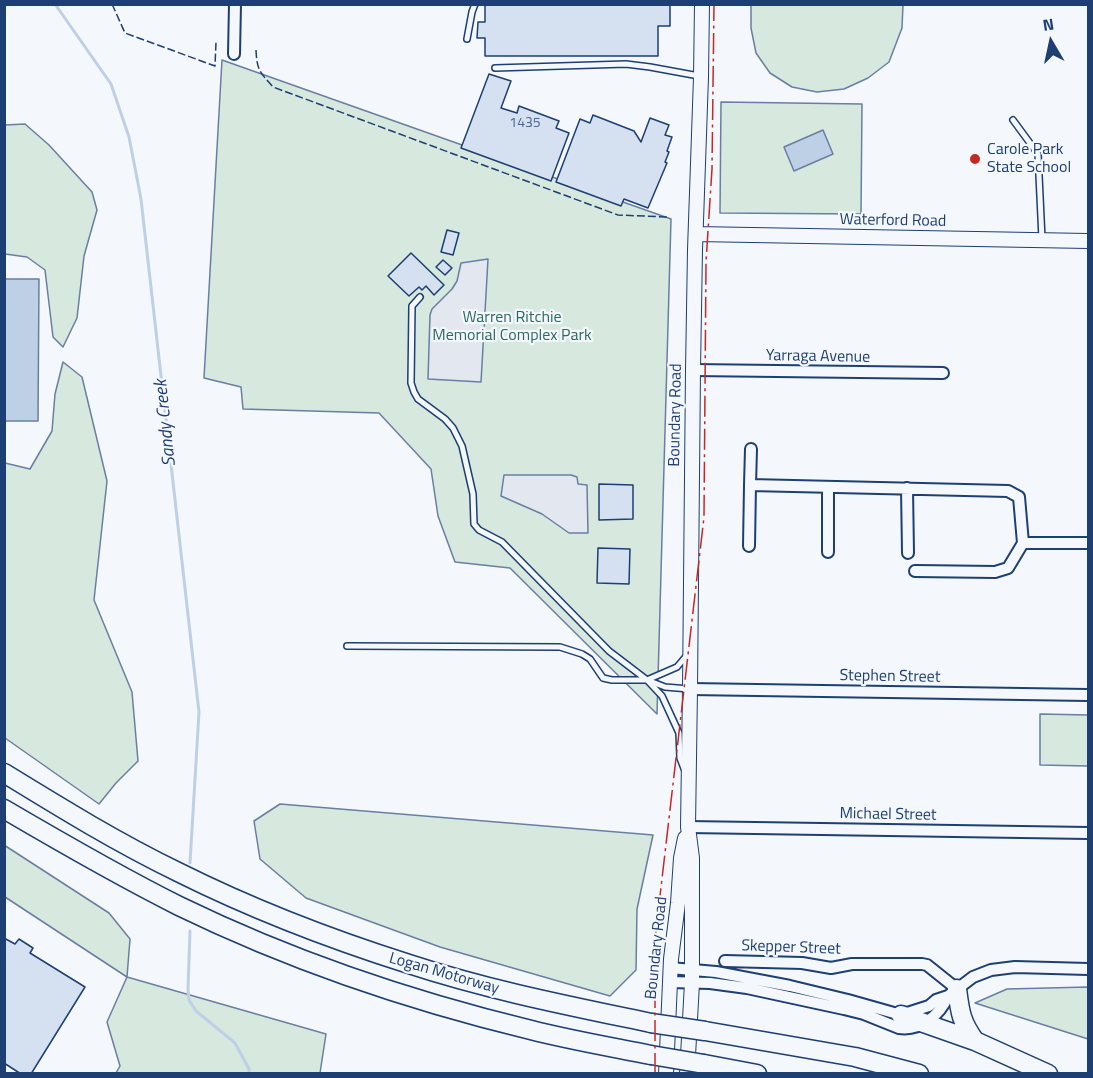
<!DOCTYPE html>
<html>
<head>
<meta charset="utf-8">
<style>
	body { margin:0 }
	#map { position:relative; width:1093px; height:1078px; overflow:hidden; background:#f4f7fb; font-family:"Titillium Web",sans-serif }
	canvas { display:block }
	.frame { position:absolute; inset:0; border:6px solid #1d3f73; pointer-events:none }
	.north { position:absolute; left:1021px; top:12px; width:60px; height:60px; -webkit-text-stroke:4px #f4f7fb; paint-order:stroke; rotate:351deg; font-size:16px; font-weight:700; line-height:24px; text-align:center; color:#1d3f73 }
	.north::after { content:''; display:block; margin:auto; width:21px; height:27px; background:#1d3f73; clip-path:polygon(50% 0,100% 100%,50% 72%,0 100%) }
</style>
</head>
<body>
<div id="map">
<canvas width="1093" height="1078"></canvas>
<div class="frame"></div>
<div class="north">N</div>
</div>
<script>
const g = document.querySelector('canvas').getContext('2d');
g.lineJoin = 'round';
function fill(path, color) { g.fillStyle = color; g.fill(path, 'evenodd'); }
function trace(path, color, width, dash) { g.strokeStyle = color; g.lineWidth = width; g.lineCap = dash ? 'butt' : 'round'; g.setLineDash(dash || []); g.stroke(path); }
function write(font, color, halo, rows, align = 'center') {
  g.font = font + ' "Titillium Web",sans-serif'; g.lineWidth = 4.5; g.setLineDash([]); g.textBaseline = 'middle'; g.strokeStyle = halo; g.fillStyle = color; for (const [text, x, y, turn = 0] of rows) {
    g.save(); g.translate(x, y); g.rotate((+turn || 0) * Math.PI / 180); g.textAlign = isNaN(turn) ? turn : align; if (halo) g.strokeText(text, 0, 0); g.fillText(text, 0, 0); g.restore();
  }
}
const green = new Path2D(`
	M751,5h152l-1,23 -13,34 -21,16 -24,11 -27,3 -25,-5 -22,-14 -14,-20 -5,-25z
	M222,60l449,159 -14,495 -147,-146 -55,-6 -17,-46 -7,-47 -52,-56 -136,-4 -2,-22 -37,-9z
	M721,102l141,2 -1,110 -141,-1z
	M25,124l24,21 43,47 5,18 -13,46 -7,62 -14,29 -10,-10 -8,-67 -18,-13 -22,-3v-129z
	M63,362l19,15 25,104 -13,119 38,92 6,69 -22,22 -17,21 -94,-66v-275l25,6 22,-38 3,-37z
	M1040,714l48,1v51l-48,-1z
	M280,804l373,31 -16,74 -1,61 -26,26 -170,-49 -134,-49 -46,-39 -6,-38z
	M4,845l105,68 21,26 -3,38 199,57 -6,39h-204l4,-7 -13,-44 20,-45 -122,-80z
	M1088,987v52l-113,-36 32,-14z`);
const parking = new Path2D(`
	M488,259l-7,123 -53,-3 2,-64 2,-6 20,-20 5,-8 4,-18z
	M504,475h67l6,2 1,7 9,1 1,48h-19l-27,-19 -41,-18z`);
const water = new Path2D(`
	M823,130l10,24 -39,17 -10,-24z
	M5,279h34l-1,142h-33z`);
const stream = new Path2D(`
	M55,4l56,80 18,53 12,62 58,513 -9,151
	M190,931l-2,58 1,11 7,11 39,32 14,26v5`);
const building = new Path2D(`
	M670,4v22h-12v30h-173v-18h-8l1,-16h7v-17z
	M489,74l22,7 -10,27 16,5 2,-7 40,15 -3,7 13,5 -18,48 -90,-33z
	M593,115l41,16 7,11 9,-24 19,7 -4,10 7,2 -5,14 2,1 -4,10 2,1 -19,45 -24,-9 -3,7 -65,-24 24,-63 10,4z
	M447,230l12,3 -6,22 -12,-3z
	M411,253l33,32 -10,10 -8,-9 -4,4 -3,-3 -10,9 -21,-20z
	M443,260l9,8 -7,7 -9,-8z
	M599,484l34,1v34l-34,1z
	M598,548l32,1 -1,35 -32,-1z
	M4,938l11,6 4,-5 14,9 -3,5 55,34 -54,87h-10l-17,-11z`);
const lane = new Path2D(`
	M467,39l5,-27 3,-8
	M495,68l131,-4 24,3 49,9
	M1013,120l25,34 4,85
	M420,297l-8,9 -1,77 3,9 4,7 27,20 8,9 9,18 11,48 1,30 5,6 23,12 107,109 38,29 15,16 17,37 1,25 5,13
	M347,646l213,1 22,7 8,5 13,19 9,2h35l18,7 24,2
	M647,680l30,-13 11,-13`);
const street = new Path2D(`
	M234,54l1,-50
	M693,370l250,3
	M750,485l1,-36
	M907,488l1,65
	M749,546l1,-61 258,6 11,6 4,46h65
	M828,552v-65
	M915,571l80,1 13,-4 15,-25
	M690,689l398,6
	M688,827l400,6
	M725,961l77,2 29,5 21,-4h70l5,1 30,24
	M670,968l46,4 74,14 58,14 53,15 28,-9 7,-6 12,-4 25,-19 18,-7 24,-3 73,2
	M669,982l41,1 37,5 97,21 20,5 35,14c22,3 41,-13 49,-32`);
const secondary = new Path2D(`
	M696,234l392,7
	M666,1074l5,-115 7,-56 3,-45 4,-20
	M687,1074l5,-91v-125l-4,-31 2,-138 3,-319 2,-120 6,-173 1,-73`);
const highway = new Path2D(`
	M4,773c57,35 114,70 174,99 74,37 152,67 231,92 79,26 161,42 242,59
	M4,809c58,34 115,67 175,97 111,54 232,95 352,124 39,10 80,17 120,25
	M957,989c3,23 4,33 18,52
	M901,1015l74,26 73,33
	M705,1031l150,26 64,17
	M704,1064l53,10`);
const highwayBridge = new Path2D(`
	M651,1023l54,8
	M651,1055l53,9`);
const fence = new Path2D(`
	M112,4l13,29 90,33 1,-24
	M256,50c1,21 4,22 17,37l345,128 49,2`);
const power = new Path2D(`
	M655,1074v-135l49,-422 2,-255 6,-93 2,-165`);
const markers = [
	[975,159,6,"#c62828"]
];
const numberNames = [
	["1435",525,124]
];
const poiNames = [
	["Carole Park",987,150],
	["State School",987,168]
];
const streetNames = [
	["Waterford Road",893,221,1],
	["Yarraga Avenue",818,357,1],
	["Boundary Road",676,415,-89],
	["Stephen Street",890,677,1],
	["Michael Street",888,815,1],
	["Boundary Road",657,948,-84],
	["Skepper Street",791,948,2],
	["Logan Motorway",444,974,16]
];
const parkNames = [
	["Warren Ritchie",512,318],
	["Memorial Complex Park",512,336]
];
const waterNames = [
	["Sandy Creek",166,423,-96]
];
fill(green, '#d7e8df');
trace(green, '#687fa3', 1.5);
fill(parking, '#e3e8f0');
trace(parking, '#687fa3', 1.5);
fill(water, '#bed0e5');
trace(water, '#687fa3', 1.5);
trace(stream, '#bed0e5', 3);
fill(building, '#d5e0f0');
trace(building, '#1d3f73', 1.5);
trace(lane, '#1d3f73', 8);
trace(street, '#1d3f73', 14);
trace(secondary, '#1d3f73', 16);
trace(highway, '#1d3f73', 21);
trace(lane, '#f4f7fb', 5);
trace(street, '#f4f7fb', 10);
trace(secondary, '#f4f7fb', 14);
trace(highway, '#f4f7fb', 18);
trace(highwayBridge, '#1d3f73', 21, []);
trace(highwayBridge, '#f4f7fb', 18);
trace(fence, '#1d3f73', 1.5, [8, 3]);
trace(power, '#c62828', 1.5, [21, 4.5, 3, 4.5]);
for (const [x, y, r, color] of markers) { const dot = new Path2D(); dot.arc(x, y, r, 0, 2 * Math.PI); g.fillStyle = color; g.fill(dot); trace(dot, '#f4f7fb', 2); }
write('14px', '#4b6792', null, numberNames);
write('16px', '#1d3f73', '#f4f7fb', poiNames, 'left');
write('16px', '#1d3f73', '#f4f7fb', streetNames);
write('16px', '#2c6c60', '#f4f7fb', parkNames);
write('italic 18px', '#1d3f73', '#f4f7fb', waterNames);
</script>
</body>
</html>
